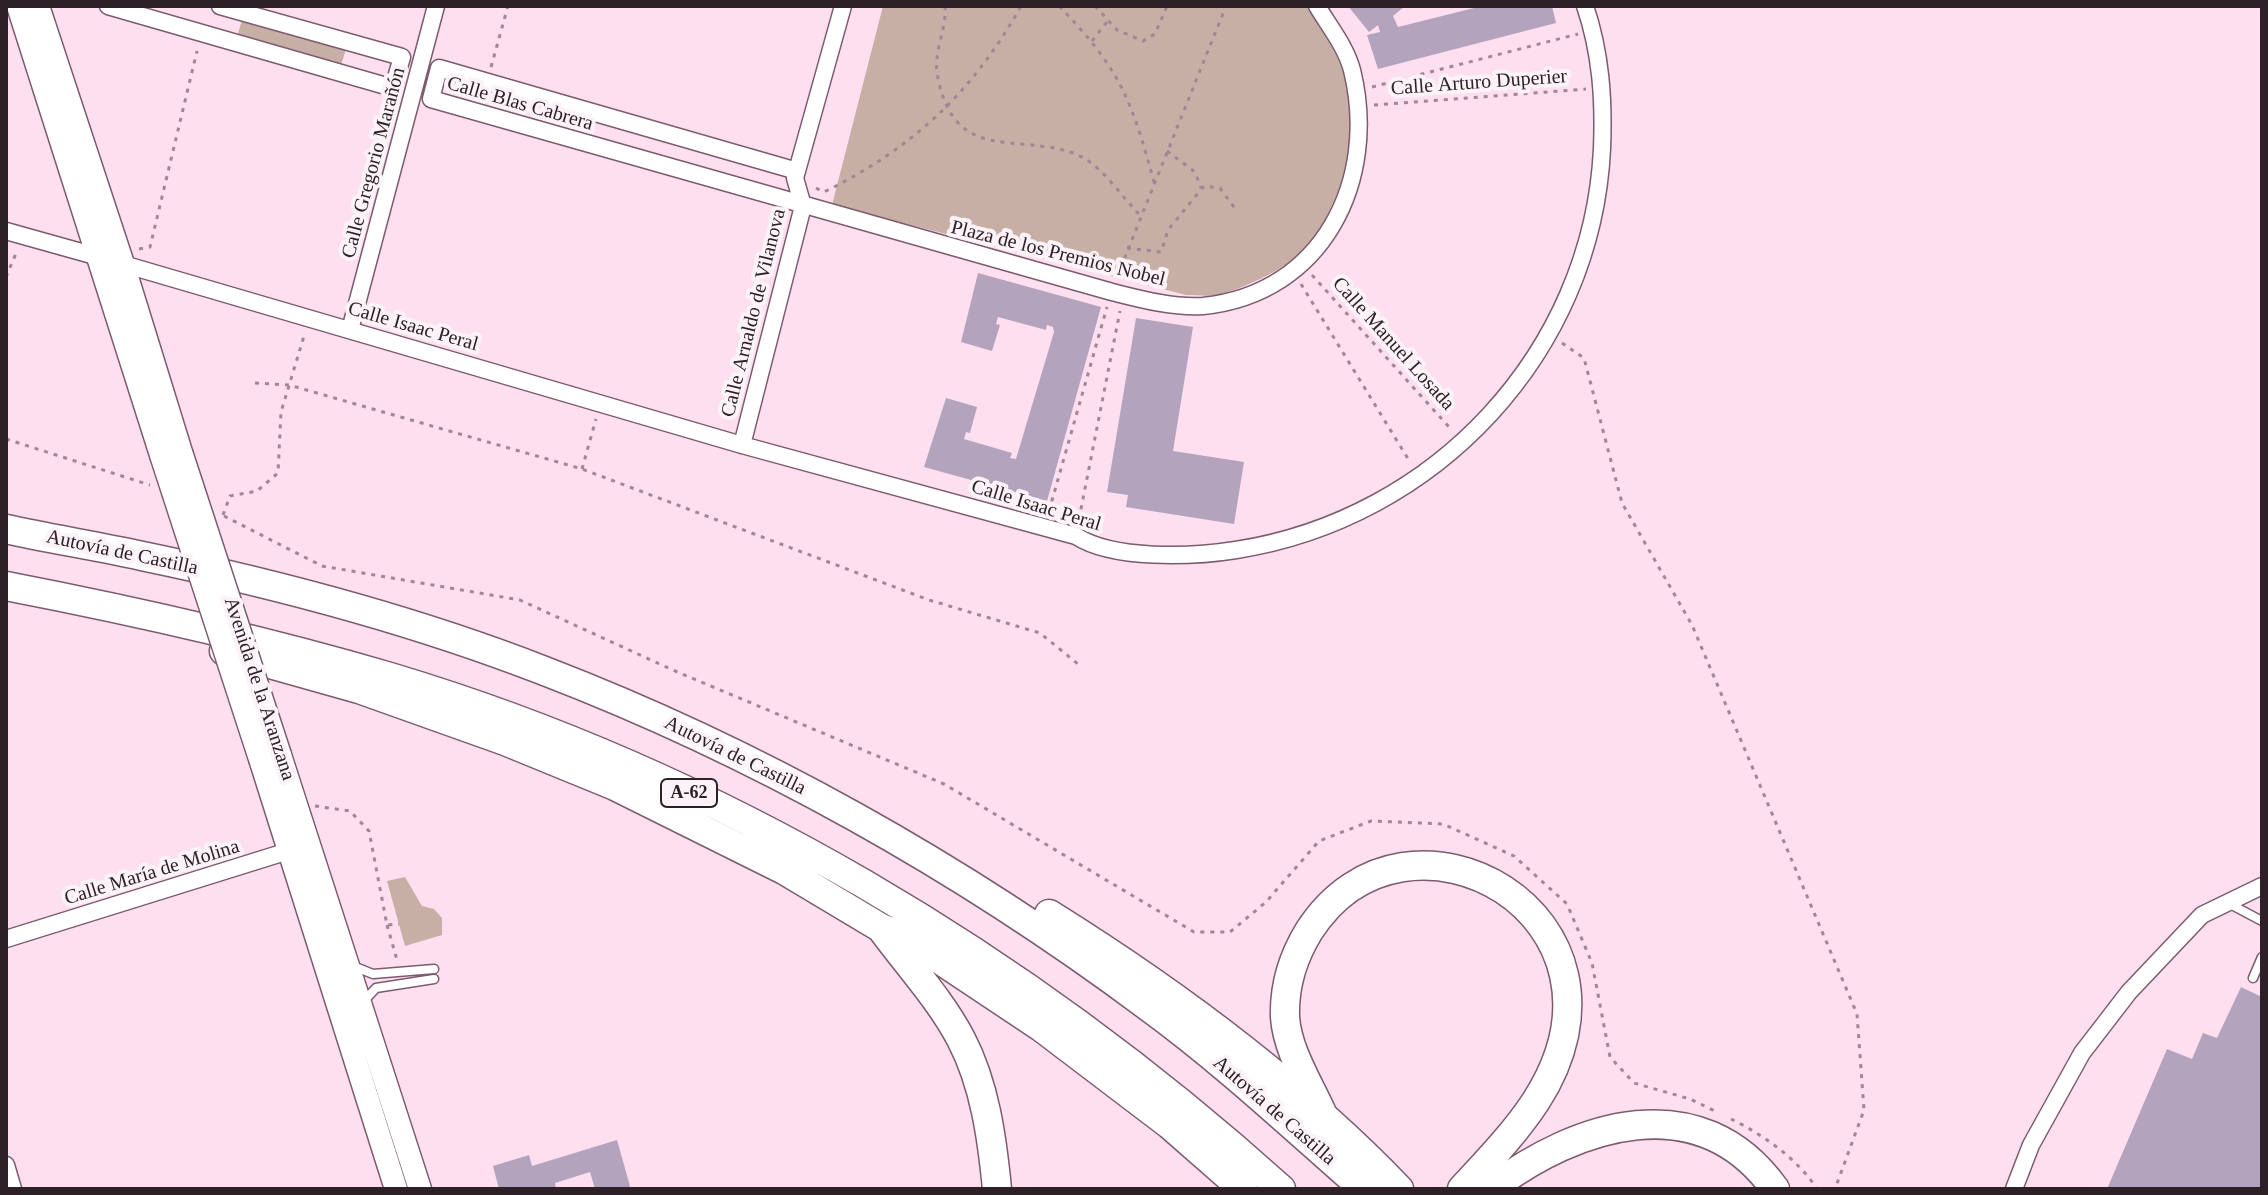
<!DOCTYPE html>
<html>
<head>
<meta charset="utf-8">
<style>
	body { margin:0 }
	#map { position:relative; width:2268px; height:1195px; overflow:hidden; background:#fddfef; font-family:Georgia,serif }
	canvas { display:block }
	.frame { position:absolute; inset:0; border:8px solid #2d2027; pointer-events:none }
</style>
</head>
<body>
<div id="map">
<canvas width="2268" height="1195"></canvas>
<div class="frame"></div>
</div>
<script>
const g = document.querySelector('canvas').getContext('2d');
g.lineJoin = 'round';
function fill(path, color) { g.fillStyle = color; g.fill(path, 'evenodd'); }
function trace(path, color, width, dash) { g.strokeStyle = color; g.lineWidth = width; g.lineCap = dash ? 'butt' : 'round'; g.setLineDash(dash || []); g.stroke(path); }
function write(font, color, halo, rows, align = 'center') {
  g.font = font + ' Georgia,serif'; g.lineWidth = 8; g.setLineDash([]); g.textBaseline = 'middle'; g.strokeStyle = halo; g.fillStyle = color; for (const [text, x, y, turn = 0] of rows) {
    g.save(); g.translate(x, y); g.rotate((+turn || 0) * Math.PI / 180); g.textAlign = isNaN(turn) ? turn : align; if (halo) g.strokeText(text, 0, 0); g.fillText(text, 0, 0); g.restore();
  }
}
const green = new Path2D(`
	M883,6h423c15,17 32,40 39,62 17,55 6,126 -28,171 -18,23 -67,47 -95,55 -11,3 -25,1 -36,1l-354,-90z
	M242,20l104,29 -8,26 -104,-28z
	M405,877l17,29 12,3 8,9v17l-37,11 -18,-65z`);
const building = new Path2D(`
	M1348,6h57l-12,10 5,11 84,-21h70l4,17 -178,46 -11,-34 13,-3 -2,-7 -9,7z
	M978,273l123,34 -54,194 -123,-34 22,-69 31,9 -7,26 -4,-1 -2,7 48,14 -2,5 6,1 38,-127 -1,-5 -6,-2 -1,5 -48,-13 -2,7 4,1 -8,26 -31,-9z
	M1136,318l57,9 -20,124 71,11 -10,62 -108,-17 2,-12 -21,-3z
	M2241,987l21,10v192h-155l60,-140 25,10 11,-26 14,5z
	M617,1140l13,46 -3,3h-32l-5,-17 -35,11 1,6h-57l-6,-23 36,-11 3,11z`);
const path = new Path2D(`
	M945,6c2,25 -13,46 -7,72 17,85 77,55 135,75 28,10 46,41 67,62
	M1059,6c61,63 72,92 95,176
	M1095,6l22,24 26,11 12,-7 12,-28
	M1092,41l15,-19
	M491,67l17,-61
	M1372,87l206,-53
	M1374,105l212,-16
	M1167,151l28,21 6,16
	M816,188l8,4c88,-43 149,-100 197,-186
	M1127,248l34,4 7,-22 36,-44 16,2 16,22
	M139,249l11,-2 47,-196
	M1312,275l137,152
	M6,277l11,-26
	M1117,277l109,-271
	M1301,284l109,178
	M1562,343l22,15 38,145 70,122 165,389 7,96 -29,79
	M255,383l34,2 293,84 347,131 111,33 38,31
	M6,439l144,46
	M582,469l14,-50
	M1049,511l58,-204
	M223,515l7,-19 27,-5 21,-18 3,-61 23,-76
	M224,516l98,50 198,34 155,71 269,113 250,148h36l36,-30 53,-61 52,-20 72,3 71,32 53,48 25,59 18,94 24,26 56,16 27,13
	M1079,519l41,-208
	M315,806l35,5 19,20 18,94 12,-1
	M387,925l10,35
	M1731,1119c31,15 67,40 86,70`);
const lane = new Path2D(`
	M2228,903l34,18
	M353,966l20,8 61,-5
	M2253,978l9,-21
	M362,1003l14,-15 58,-9`);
const street = new Path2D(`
	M108,6l285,82 9,-31 -182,-51
	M797,171l-358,-103 -8,31 681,193c28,7 61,16 91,14 120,-12 176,-126 149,-236 -6,-23 -23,-44 -35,-64
	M6,231l93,26
	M123,264l619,181 334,91c37,24 116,21 160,14 199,-31 356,-197 366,-401 2,-49 -1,-96 -17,-143
	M350,330l86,-324
	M742,445l61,-239 -8,-28 48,-172
	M6,939l292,-91
	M6,1165l7,24
	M2014,1189l17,-44 51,-92 47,-61 73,-77 60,-29`);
const secondary = new Path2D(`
	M18,6l143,449
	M38,6l85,258 58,188
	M280,755l140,434
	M261,762l135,427`);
const highway = new Path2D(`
	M6,529c45,10 91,17 136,27 135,28 271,64 400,114 214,82 420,198 604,335 77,56 146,121 218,184
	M6,586c129,25 258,54 384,91 331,99 636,282 891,512
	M224,651l135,38 146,52 110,45 169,84 97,58 31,13 129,86 129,98 73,64
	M1049,914c125,78 247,168 350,275
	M881,928c27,37 59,71 80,111 24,46 31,99 36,150
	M1322,1113c-13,-29 -35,-63 -37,-96 -1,-31 8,-60 24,-86 98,-153 345,-14 227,170 -21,32 -48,60 -74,88
	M1491,1189c85,-65 209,-105 284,0`);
const secondaryBridge = new Path2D(`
	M181,452l99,303
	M161,455l100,307`);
const shields = [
	[689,793,56]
];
const shieldNames = [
	["A-62",689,793]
];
const streetNames = [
	["Calle Arturo Duperier",1479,83,-4],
	["Calle Blas Cabrera",520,104,16],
	["Calle Gregorio Marañón",374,163,-75],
	["Plaza de los Premios Nobel",1058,254,14],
	["Calle Arnaldo de Vilanova",754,313,-76],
	["Calle Isaac Peral",413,327,16],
	["Calle Manuel Losada",1393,344,48],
	["Calle Isaac Peral",1036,506,17],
	["Autovía de Castilla",122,553,12],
	["Avenida de la Aranzana",259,689,72],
	["Autovía de Castilla",735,756,26],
	["Calle María de Molina",152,873,-17],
	["Autovía de Castilla",1274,1111,41]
];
fill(green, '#c7afa6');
fill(building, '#b4a3bd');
trace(lane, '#7c5b6e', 11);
trace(street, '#7c5b6e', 19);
trace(secondary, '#7c5b6e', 25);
trace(highway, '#7c5b6e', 31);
trace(path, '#9f8894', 3, [4, 6]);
trace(lane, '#fff', 8);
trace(street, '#fff', 16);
trace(secondary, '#fff', 22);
trace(highway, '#fff', 28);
trace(secondaryBridge, '#7c5b6e', 25, []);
trace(secondaryBridge, '#fff', 22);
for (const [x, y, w] of shields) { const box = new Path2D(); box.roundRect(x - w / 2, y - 14, w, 28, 6); g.fillStyle = '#fbf3f7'; g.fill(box); trace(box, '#2d2027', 2); }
write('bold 18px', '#2d2027', null, shieldNames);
write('20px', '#2d2027', '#fbf3f7', streetNames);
</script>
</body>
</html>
